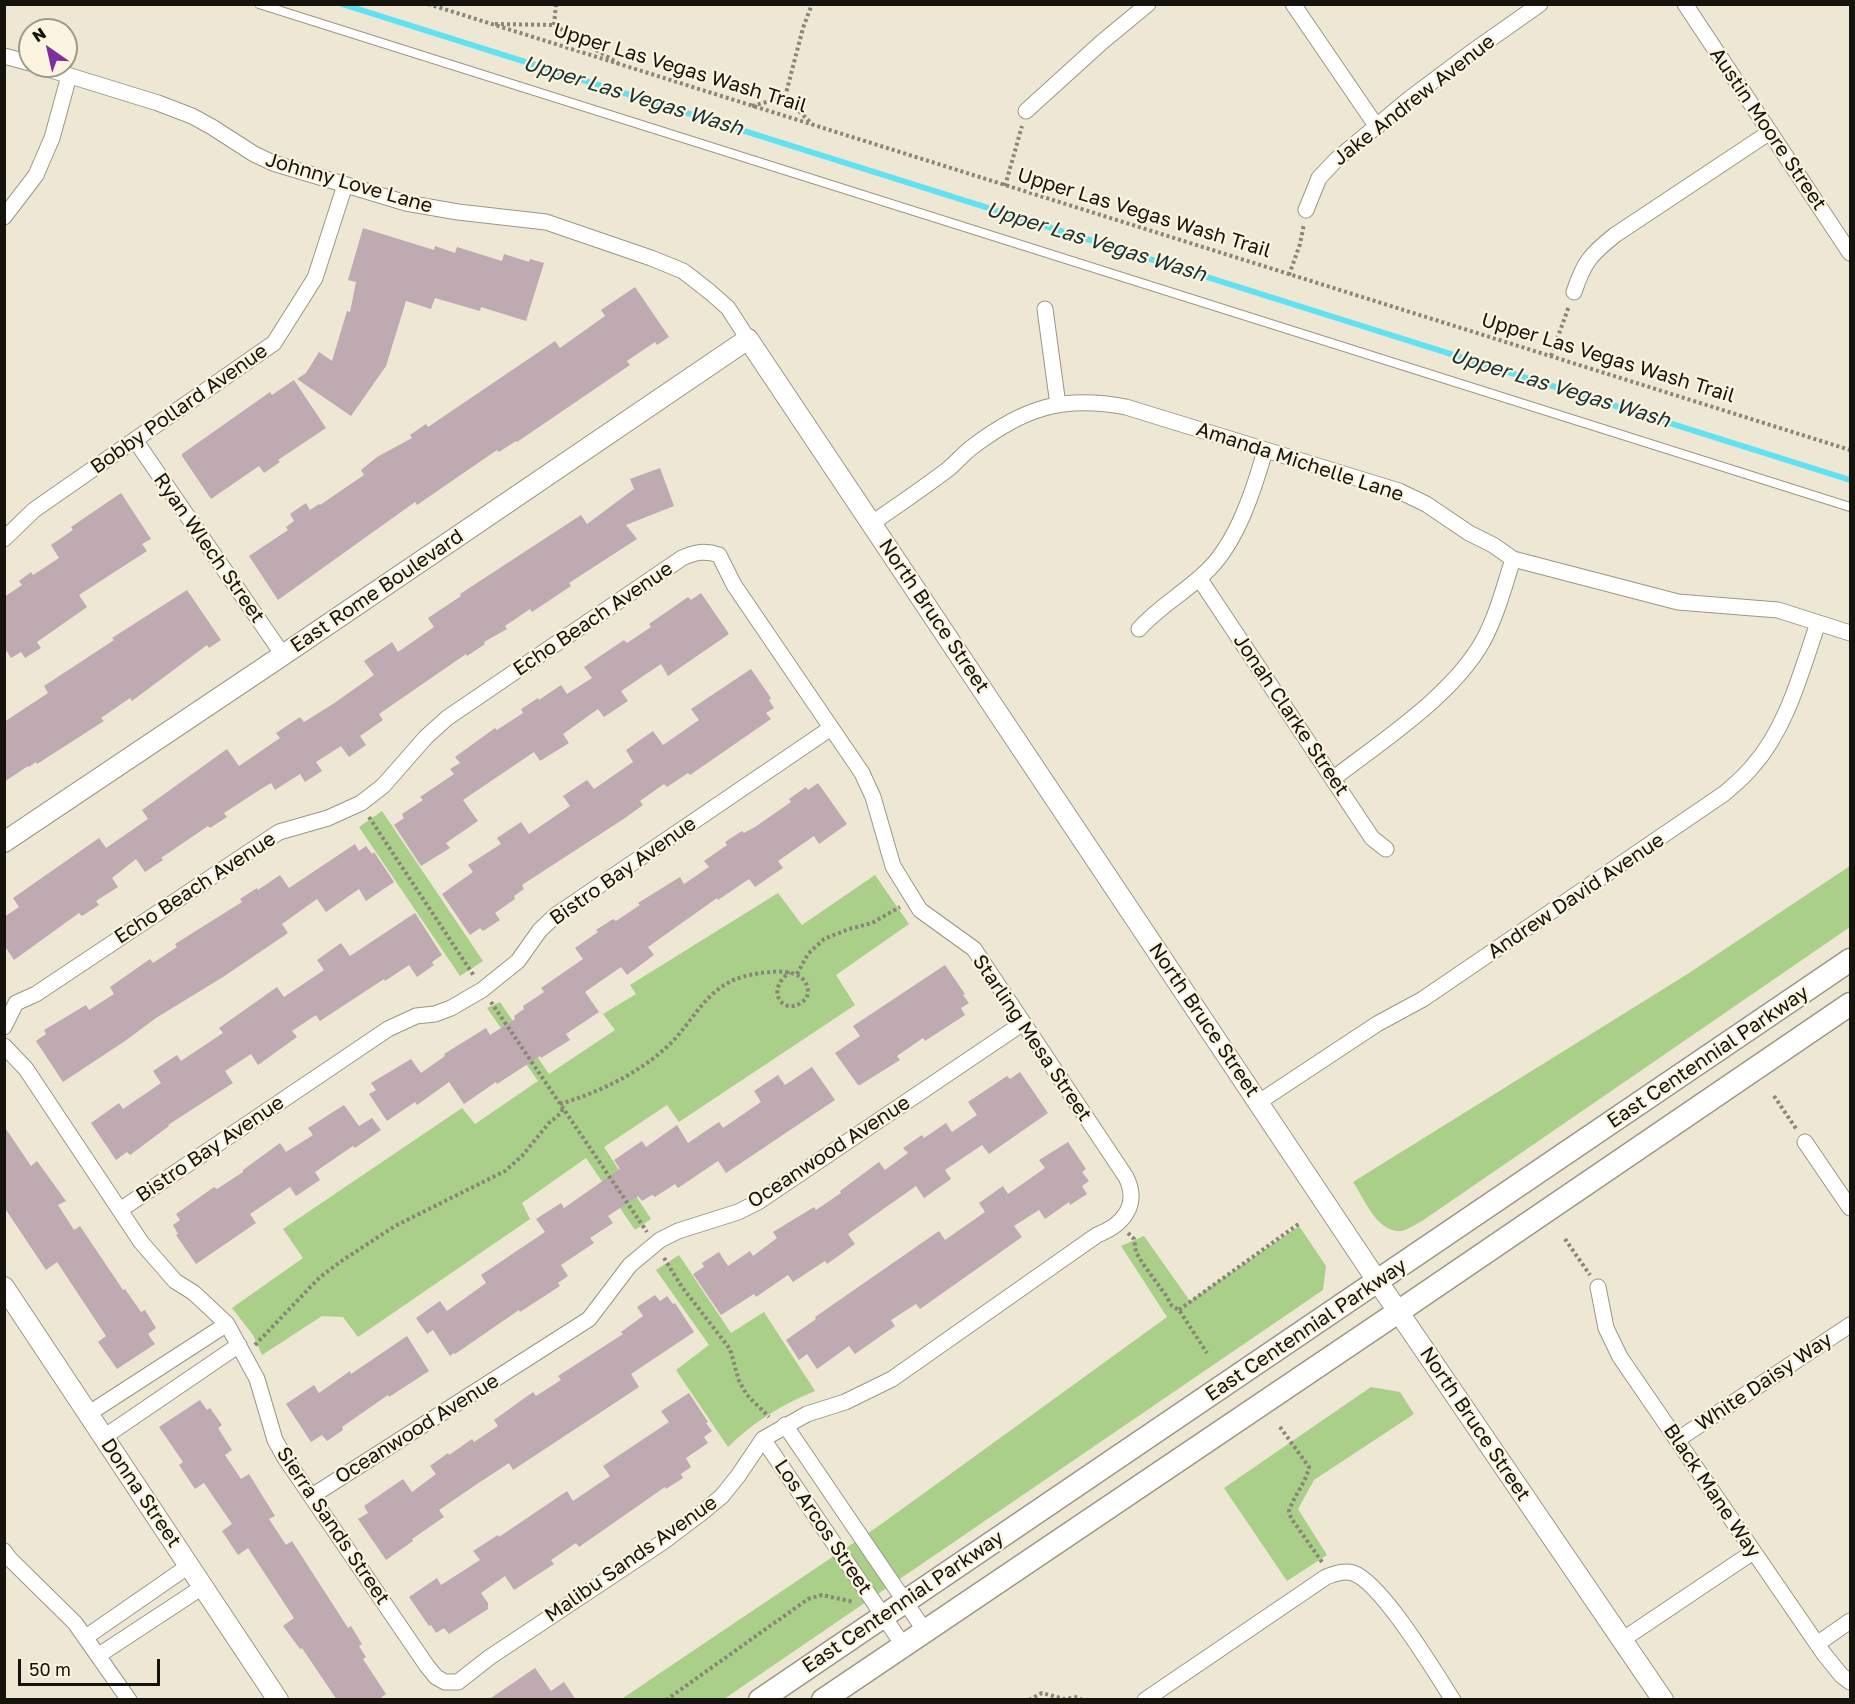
<!DOCTYPE html>
<html>
<head>
<meta charset="utf-8">
<style>
	body { margin:0 }
	#map { position:relative; width:1855px; height:1704px; overflow:hidden; background:#ede7d3; font-family:"Golos Text",sans-serif }
	canvas { display:block }
	.frame { position:absolute; inset:0; border:6px solid #15130c; pointer-events:none }
	.north { position:absolute; left:18px; top:18px; width:60px; height:60px; box-sizing:border-box; background:#faf4e0; border:2px solid #9e9a8b; border-radius:50%; rotate:326deg; font-size:16px; font-weight:700; line-height:24px; text-align:center; color:#15130c }
	.north::after { content:''; display:block; margin:auto; width:21px; height:27px; background:#802d9d; clip-path:polygon(50% 0,100% 100%,50% 72%,0 100%) }
	.scale { position:absolute; left:18px; top:1659px; width:142px; height:27px; box-sizing:border-box; border:3px solid #15130c; border-top:0; padding-left:8px; font-size:18px; line-height:21px; white-space:nowrap; color:#15130c; -webkit-text-stroke:4px #faf4e0; paint-order:stroke }
</style>
</head>
<body>
<div id="map">
<canvas width="1855" height="1704"></canvas>
<div class="frame"></div>
<div class="north">N</div>
<div class="scale">50 m</div>
</div>
<script>
const g = document.querySelector('canvas').getContext('2d');
g.lineJoin = 'round';
function fill(path, color) { g.fillStyle = color; g.fill(path, 'evenodd'); }
function trace(path, color, width, dash) { g.strokeStyle = color; g.lineWidth = width; g.lineCap = dash ? 'butt' : 'round'; g.setLineDash(dash || []); g.stroke(path); }
function write(font, color, halo, rows, align = 'center') {
  g.font = font + ' "Golos Text",sans-serif'; g.lineWidth = 4.5; g.setLineDash([]); g.textBaseline = 'middle'; g.strokeStyle = halo; g.fillStyle = color; for (const [text, x, y, turn = 0] of rows) {
    g.save(); g.translate(x, y); g.rotate((+turn || 0) * Math.PI / 180); g.textAlign = isNaN(turn) ? turn : align; if (halo) g.strokeText(text, 0, 0); g.fillText(text, 0, 0); g.restore();
  }
}
const green = new Path2D(`
	M382,811l101,150 -23,15 -101,-149z
	M1850,866v61l-428,294c-6,3 -15,9 -21,10 -24,2 -37,-33 -48,-49l333,-207z
	M875,875l34,49 -73,51 19,30 -176,117 -12,-17 -63,42 47,72 -16,11 -49,-72 -64,45 8,16 -172,118 -15,-20 -21,-1 -60,39 -9,-20 -21,-27 71,-50 -20,-29 179,-121 13,16 63,-43 -51,-73 13,-6 49,72 66,-44 -12,-16 33,-20 -6,-9 148,-92 24,32z
	M1299,1226l27,40 -3,24 -599,409 -104,1 260,-175 287,-208 -46,-71 23,-10 46,65z
	M679,1255l52,78 33,-21 51,79c-32,13 -62,31 -87,56l-52,-77 33,-25 -53,-75z
	M1371,1387l29,5 14,22 -100,66 -16,29 29,46 -40,26 -63,-93z`);
const stream = new Path2D(`
	M342,4l1508,476`);
const building = new Path2D(`
	M363,228l71,22 1,-4 20,7 2,-6 45,14 2,-7 25,8 1,-3 14,4 -18,58 -45,-14 -1,4 -45,-13 -4,11 -25,-8 -20,65 -35,50 -54,-37 9,-6 13,-21 13,9 15,-50 3,1 6,-30 -8,-2z
	M635,287l34,50 -12,8 -2,-3 -28,19 3,4 -113,77 -1,-1 -17,11 -2,-2 -80,55 -2,-3 -137,98 -29,-44 39,-26 -2,-3 8,-6 -4,-7 16,-11 4,7 9,-6 1,1 44,-30 -3,-5 16,-13 35,-19 -2,-3 16,-11 2,3 127,-86 5,7 45,-32 -4,-6z
	M294,380l32,48 -48,32 2,2 -16,11 -5,-7 -48,33 -29,-43v-2l88,-62 2,3z
	M660,468l14,38 -48,19 11,14 -68,44 2,3 -39,26 -2,-3 -25,17 2,3 -23,13 1,2 -18,12 -1,-2 -87,60 4,6 -23,16 6,9 -17,12 -8,-11 -25,16 6,9 -17,11 -5,-8 -25,16 -4,-7 -10,6 -37,24 3,4 -17,11 -2,-2 -47,32 2,2 -18,12 -9,-13 -24,19 6,9 -22,14 3,4 -17,11 -3,-3 -65,47 -10,-15v-28l15,-10 -6,-9 86,-60 7,10 42,-29 -6,-9 85,-61 12,17 41,-28 -4,-5 24,-16 4,5 29,-18 41,-29 -10,-14 28,-19 6,10 36,-25 -6,-9 33,-22 -1,-2 121,-79 6,9 47,-35 -4,-10z
	M121,493l30,46 -9,5 5,7 -68,44 8,12 -50,35 4,6 -16,10 -4,-6 -10,6 -7,-11v-50l18,-12 -3,-4 12,-9 2,3 26,-17 -8,-13 22,-15 -2,-3z
	M187,590l34,50 -12,8 -2,-3 -75,56 -2,-3 -29,20 3,3 -67,43 -1,-2 -7,5 -1,-1 -24,16v-60l44,-29 -4,-7 70,-46 -2,-2z
	M701,593l28,41 -61,42 -7,-12 -40,27 7,10 -24,16 -6,-8 -35,25 6,9 -29,18 -6,-9 -71,48 15,21 -32,22 4,5 -29,18 -27,-41 10,-7 -2,-4 21,-14 -3,-3 34,-23 -4,-5 10,-6 -5,-6 40,-29 2,2 26,-17 -2,-4 17,-11 1,2 22,-15 6,9 25,-16 -8,-11 40,-27 3,3 24,-16 -2,-3 39,-27 3,3z
	M751,669l20,29 -2,2 5,8 -8,5 5,6 -81,56 -2,-2 -21,14 -3,-3 -24,17 3,4 -18,13 -103,67 2,4 -10,7 1,3 -20,14 5,7 -17,11 -3,-3 -10,7 -28,-41 31,-22 -5,-7 33,-21 -4,-6 24,-16 8,12 41,-28 -7,-10 24,-16 7,9 39,-27 -7,-12 27,-19 10,14 36,-25 -8,-11z
	M818,783l29,41 -28,20 -5,-8 -36,25 5,7 -28,19 -6,-8 -31,21 -1,-2 -69,49 6,8 -27,20 -6,-8 -36,25 14,20 -33,22 4,6 -29,18 -1,-2 -43,28 -1,-2 -32,22 -15,-22 -32,23 -2,-3 -28,19 -18,-27 7,-4 -5,-7 40,-24 10,14 24,-17 -1,-2 42,-26 4,7 25,-16 -1,-3 10,-7 -1,-3 21,-14 -3,-4 42,-29 -8,-11 23,-16 -2,-2 17,-11 3,2 24,-16 -2,-2 42,-26 4,7 25,-17 -5,-6 23,-16 -2,-3 17,-11 2,2 11,-6 36,-25 -2,-3 17,-12 2,3z
	M355,844l4,7 7,-5 6,8 2,-2 20,30 -28,19 -7,-12 -33,23 -9,-13 -35,25 6,9 -65,44 -67,41 -31,23 -62,41 -27,-41 10,-7 -2,-4 42,-25 3,5 25,-16 -4,-7 40,-28 3,4 24,-16 -2,-3 67,-42 -2,-3 17,-11 1,2 22,-15 9,13z
	M415,913l27,42 -10,7 2,3 -17,12 -8,-12 -24,16 -1,-2 -64,42 -4,-6 -24,16 5,6 -39,28 -7,-11 -26,17 8,12 -65,42 1,1 -39,29 -3,-3 -11,8 -25,-37 28,-20 4,6 38,-26 -8,-12 24,-16 4,6 42,-28 -4,-5 58,-41 7,10 40,-27 -7,-10 24,-17 9,13z
	M945,965l20,29 -2,1 6,8 -8,5 4,7 -40,26 -2,-3 -26,18 3,4 -40,25h-2l-23,-32 25,-17 -7,-10z
	M812,1067l23,33 -109,73 -8,-12 -40,27 -3,-4 -20,13 -3,-2 -10,6 -4,-5 -30,20 5,7 -23,15 4,5 -33,22 7,11 -10,7 2,3 -40,26 -1,-2 -64,44 -1,-1 -4,3 -17,-26 -6,4 -11,-16 24,-17 7,10 39,-28 -5,-8 64,-43 -9,-13 25,-16 3,5 56,-39 -6,-9 28,-19 4,6 31,-22 11,18 31,-21 4,6 38,-26 -7,-11 24,-16 7,10z
	M1020,1072l28,41 -59,41 -7,-9 -37,25 6,9 -27,19 -8,-12 -68,48 7,10 -28,20 -2,-3 -32,21 -5,-7 -32,22 -2,-3 -33,21 -28,-41 11,-7 -2,-4 17,-11 9,14 22,-15 3,5 24,-18 -4,-6 41,-25 2,3 25,-17 -1,-2 39,-29 6,8 23,-17 -5,-5 19,-13 2,3 22,-15 6,9 25,-17 -9,-13 39,-26 3,3z
	M344,1105l15,21 13,-8 9,12 -26,18 -2,-2 -38,26 5,8 -24,16 -6,-9 -40,27 6,9 -60,41 -20,-29 2,-1 -5,-9 7,-5 -4,-6 38,-27 3,2 26,-17v-2l37,-27 6,9 27,-17 -5,-7z
	M4,1126l27,40 6,-5 29,40 -8,4 16,25 6,-4 43,64 2,-1 16,23 4,-2 11,18 -8,6 7,10 -38,25 -19,-27 8,-6 -49,-74 -11,8 -42,-63z
	M1068,1142l18,27 -4,3 7,9 -7,5 5,8 -17,11 -1,-3 -24,17 -6,-9 -25,16 8,11 -102,72 -4,-5 -25,16 4,6 -40,28 -6,-8 -32,23 -10,-15 -8,6 -13,-20 30,-21 -1,-2 124,-86 6,9 40,-28 -6,-9 24,-17 5,8 37,-26 -6,-8z
	M655,1295l5,6 7,-5 6,8 2,-1 19,29 -63,42 8,13 -126,83 -4,-7 -32,21 -38,26 5,7 -32,22 1,2 -27,19 -28,-41 10,-6 -4,-7 39,-27 9,13 24,-18 -6,-8 18,-13 1,2 23,-16 2,3 24,-16 -4,-6 39,-28 3,4 25,-16 -3,-4 65,-42 -2,-2 22,-16 -6,-9z
	M407,1336l22,35 -40,26 -1,-2 -46,32 1,3 -16,11 -5,-6 -11,7 -25,-38 28,-19 5,8 31,-22 1,3z
	M689,1393l19,29 -2,1 6,8 -8,6 4,6 -22,15 5,9 -10,7 2,4 -17,11 -1,-2 -86,60 -3,-4 -25,17 3,4 -40,26 -9,-14 -24,17 7,10v6l-39,25 -5,-6 -8,5 -5,-8 -2,1 -20,-29 28,-19 4,7 39,-25 -7,-9 25,-16 1,2 68,-46 6,10 37,-25 -7,-10 66,-44 -8,-11z
	M200,1400l7,10 3,-2 12,17 -4,3 14,22 -7,5 16,24 8,-5 26,42 -6,3 17,26 6,-4 56,87 3,-2 11,18 -3,2 7,11 -3,2 23,35 -8,6h-41l-35,-52 -2,1 -17,-23 11,-8 -46,-70 -10,7 -16,-24 10,-7 -28,-41 -9,6 -16,-24 4,-3 -24,-35z
	M535,1668l16,23 13,-9 12,18h-88z`);
const path = new Path2D(`
	M428,4l1422,446
	M495,24l59,1 64,38
	M554,25l2,-21
	M785,97l18,-69 9,-24
	M752,106l33,-9 27,27
	M1005,186l17,-60
	M1289,275l11,-31 4,-20
	M1551,356l18,-50
	M369,817l105,159
	M797,974l11,-20 16,-15 25,-10 23,-6 28,-16
	M491,1002l156,230
	M1774,1096l23,34
	M560,1104c40,-12 82,-32 112,-62 21,-22 34,-51 64,-63 17,-6 64,-16 71,7 2,6 1,12 -5,16 -17,14 -39,-10 -12,-30
	M1128,1233l6,6 2,13 7,12 22,30 7,12 7,4 28,43
	M1565,1239l25,36
	M664,1258l18,29 48,62 9,32 8,14 22,22
	M1179,1310l121,-87
	M255,1345l65,-68 23,-17 52,-34 110,-55 17,-15 27,-33 12,-10 2,-5
	M1280,1427l29,40c-3,16 -15,28 -20,44l2,7 31,44
	M666,1700l142,-101 14,-4 32,7
	M1029,1700l13,-7 22,6 14,-2 4,3`);
const service = new Path2D(`
	M259,4l1591,503`);
const minor = new Path2D(`
	M1293,4l84,123
	M1685,4l165,249
	M4,56l26,7
	M38,66l120,37 34,13 20,11 42,27 19,9 133,40 52,9 88,10 105,36 32,13 27,21 18,16 20,31
	M1026,111l76,-69 46,-38
	M1306,210l13,-32 17,-18 73,-61 60,-45 71,-50
	M4,217l32,-42 16,-37 17,-62
	M1574,292c10,-30 16,-37 41,-57l155,-103
	M1045,309l13,96
	M135,440l148,215
	M872,523c25,-17 51,-35 75,-53 9,-7 16,-16 24,-22 52,-40 91,-53 155,-41l273,84 27,13 43,29 24,12 20,14 165,43 100,8 72,23
	M4,539l30,-29 240,-167 41,-65 30,-93
	M1199,578l173,260 14,11
	M1139,629c20,-23 49,-38 71,-61 28,-29 44,-79 55,-117
	M1334,778c48,-37 119,-83 149,-137 14,-26 21,-54 30,-82
	M4,1027l12,-24 20,-9 243,-162 49,-14 33,-15 22,-17 43,-49 21,-19 235,-160c14,-6 23,-8 37,-3l15,30 128,188 11,24 20,69 14,23 13,21 54,39 152,228c14,28 -3,48 -29,58l-205,144 -47,23 -38,12 -44,25 -25,37 -16,20 -18,15 -41,31 -173,115 -32,25h-13l-9,-5 -9,-11 -142,-208 -10,-18 -18,-61 -30,-55 -33,-31 -19,-12 -34,-39 -115,-173 -22,-23
	M1259,1102l118,-78 46,-25 302,-206c9,-8 19,-16 27,-26 35,-39 49,-95 66,-144
	M1805,1142l45,66
	M120,1210l268,-181 28,-13 19,-2 16,-6 31,-18 36,-29 22,-31 16,-15 275,-187
	M1598,1287l8,41 14,29 204,297 17,21 9,7
	M88,1414l139,-90
	M785,1425l140,206
	M104,1437l135,-92
	M763,1439l140,206
	M1677,1440l173,-115
	M312,1496l277,-177 41,-54 30,-25 18,-9 60,-19 20,-10 265,-179
	M4,1551l6,8 65,64 54,77
	M86,1637l104,-72
	M1622,1640l131,-88
	M1817,1644l33,-23
	M99,1655l105,-69
	M1145,1700l181,-123c9,-3 17,-7 27,-4 28,9 82,99 100,127`);
const tertiary = new Path2D(`
	M4,842l279,-187 465,-316 630,943 285,418
	M4,1287l274,413`);
const secondary = new Path2D(`
	M760,1700l1090,-740
	M823,1700l575,-388 452,-308`);
const streetNames = [
	["Upper Las Vegas Wash Trail",680,68,17],
	["Jake Andrew Avenue",1414,100,-38],
	["Austin Moore Street",1768,129,56],
	["Johnny Love Lane",349,183,16],
	["Upper Las Vegas Wash Trail",1144,213,17],
	["Upper Las Vegas Wash Trail",1608,358,17],
	["Bobby Pollard Avenue",179,409,-35],
	["Amanda Michelle Lane",1300,462,18],
	["Ryan Wlech Street",209,548,55],
	["East Rome Boulevard",377,591,-34],
	["North Bruce Street",934,616,56],
	["Echo Beach Avenue",593,619,-34],
	["Jonah Clarke Street",1291,715,56],
	["Bistro Bay Avenue",623,871,-35],
	["Echo Beach Avenue",195,888,-33],
	["Andrew David Avenue",1576,896,-34],
	["North Bruce Street",1204,1020,56],
	["Starling Mesa Street",1032,1038,56],
	["East Centennial Parkway",1708,1057,-34],
	["Bistro Bay Avenue",210,1149,-34],
	["Oceanwood Avenue",829,1152,-33],
	["East Centennial Parkway",1306,1330,-34],
	["White Daisy Way",1764,1382,-34],
	["North Bruce Street",1475,1424,56],
	["Oceanwood Avenue",417,1429,-32],
	["Black Mane Way",1712,1491,56],
	["Donna Street",141,1493,56],
	["Sierra Sands Street",333,1526,56],
	["Los Arcos Street",823,1527,56],
	["Malibu Sands Avenue",631,1559,-35],
	["East Centennial Parkway",903,1602,-34]
];
const waterNames = [
	["Upper Las Vegas Wash",633,96,17],
	["Upper Las Vegas Wash",1096,242,17],
	["Upper Las Vegas Wash",1560,388,17]
];
fill(green, '#a9cf89');
trace(stream, '#60e2f3', 6);
fill(building, '#bfaab2');
trace(service, '#9c9684', 10);
trace(minor, '#9c9684', 17);
trace(tertiary, '#9c9684', 22);
trace(secondary, '#9c9684', 25);
trace(path, '#898577', 4, [3, 3]);
trace(service, '#fff', 8);
trace(minor, '#fff', 15);
trace(tertiary, '#fff', 20);
trace(secondary, '#fff', 22);
write('20px', '#15130c', '#faf4e0', streetNames);
write('italic 21px', '#1a3134', '#faf4e0', waterNames);
</script>
</body>
</html>
